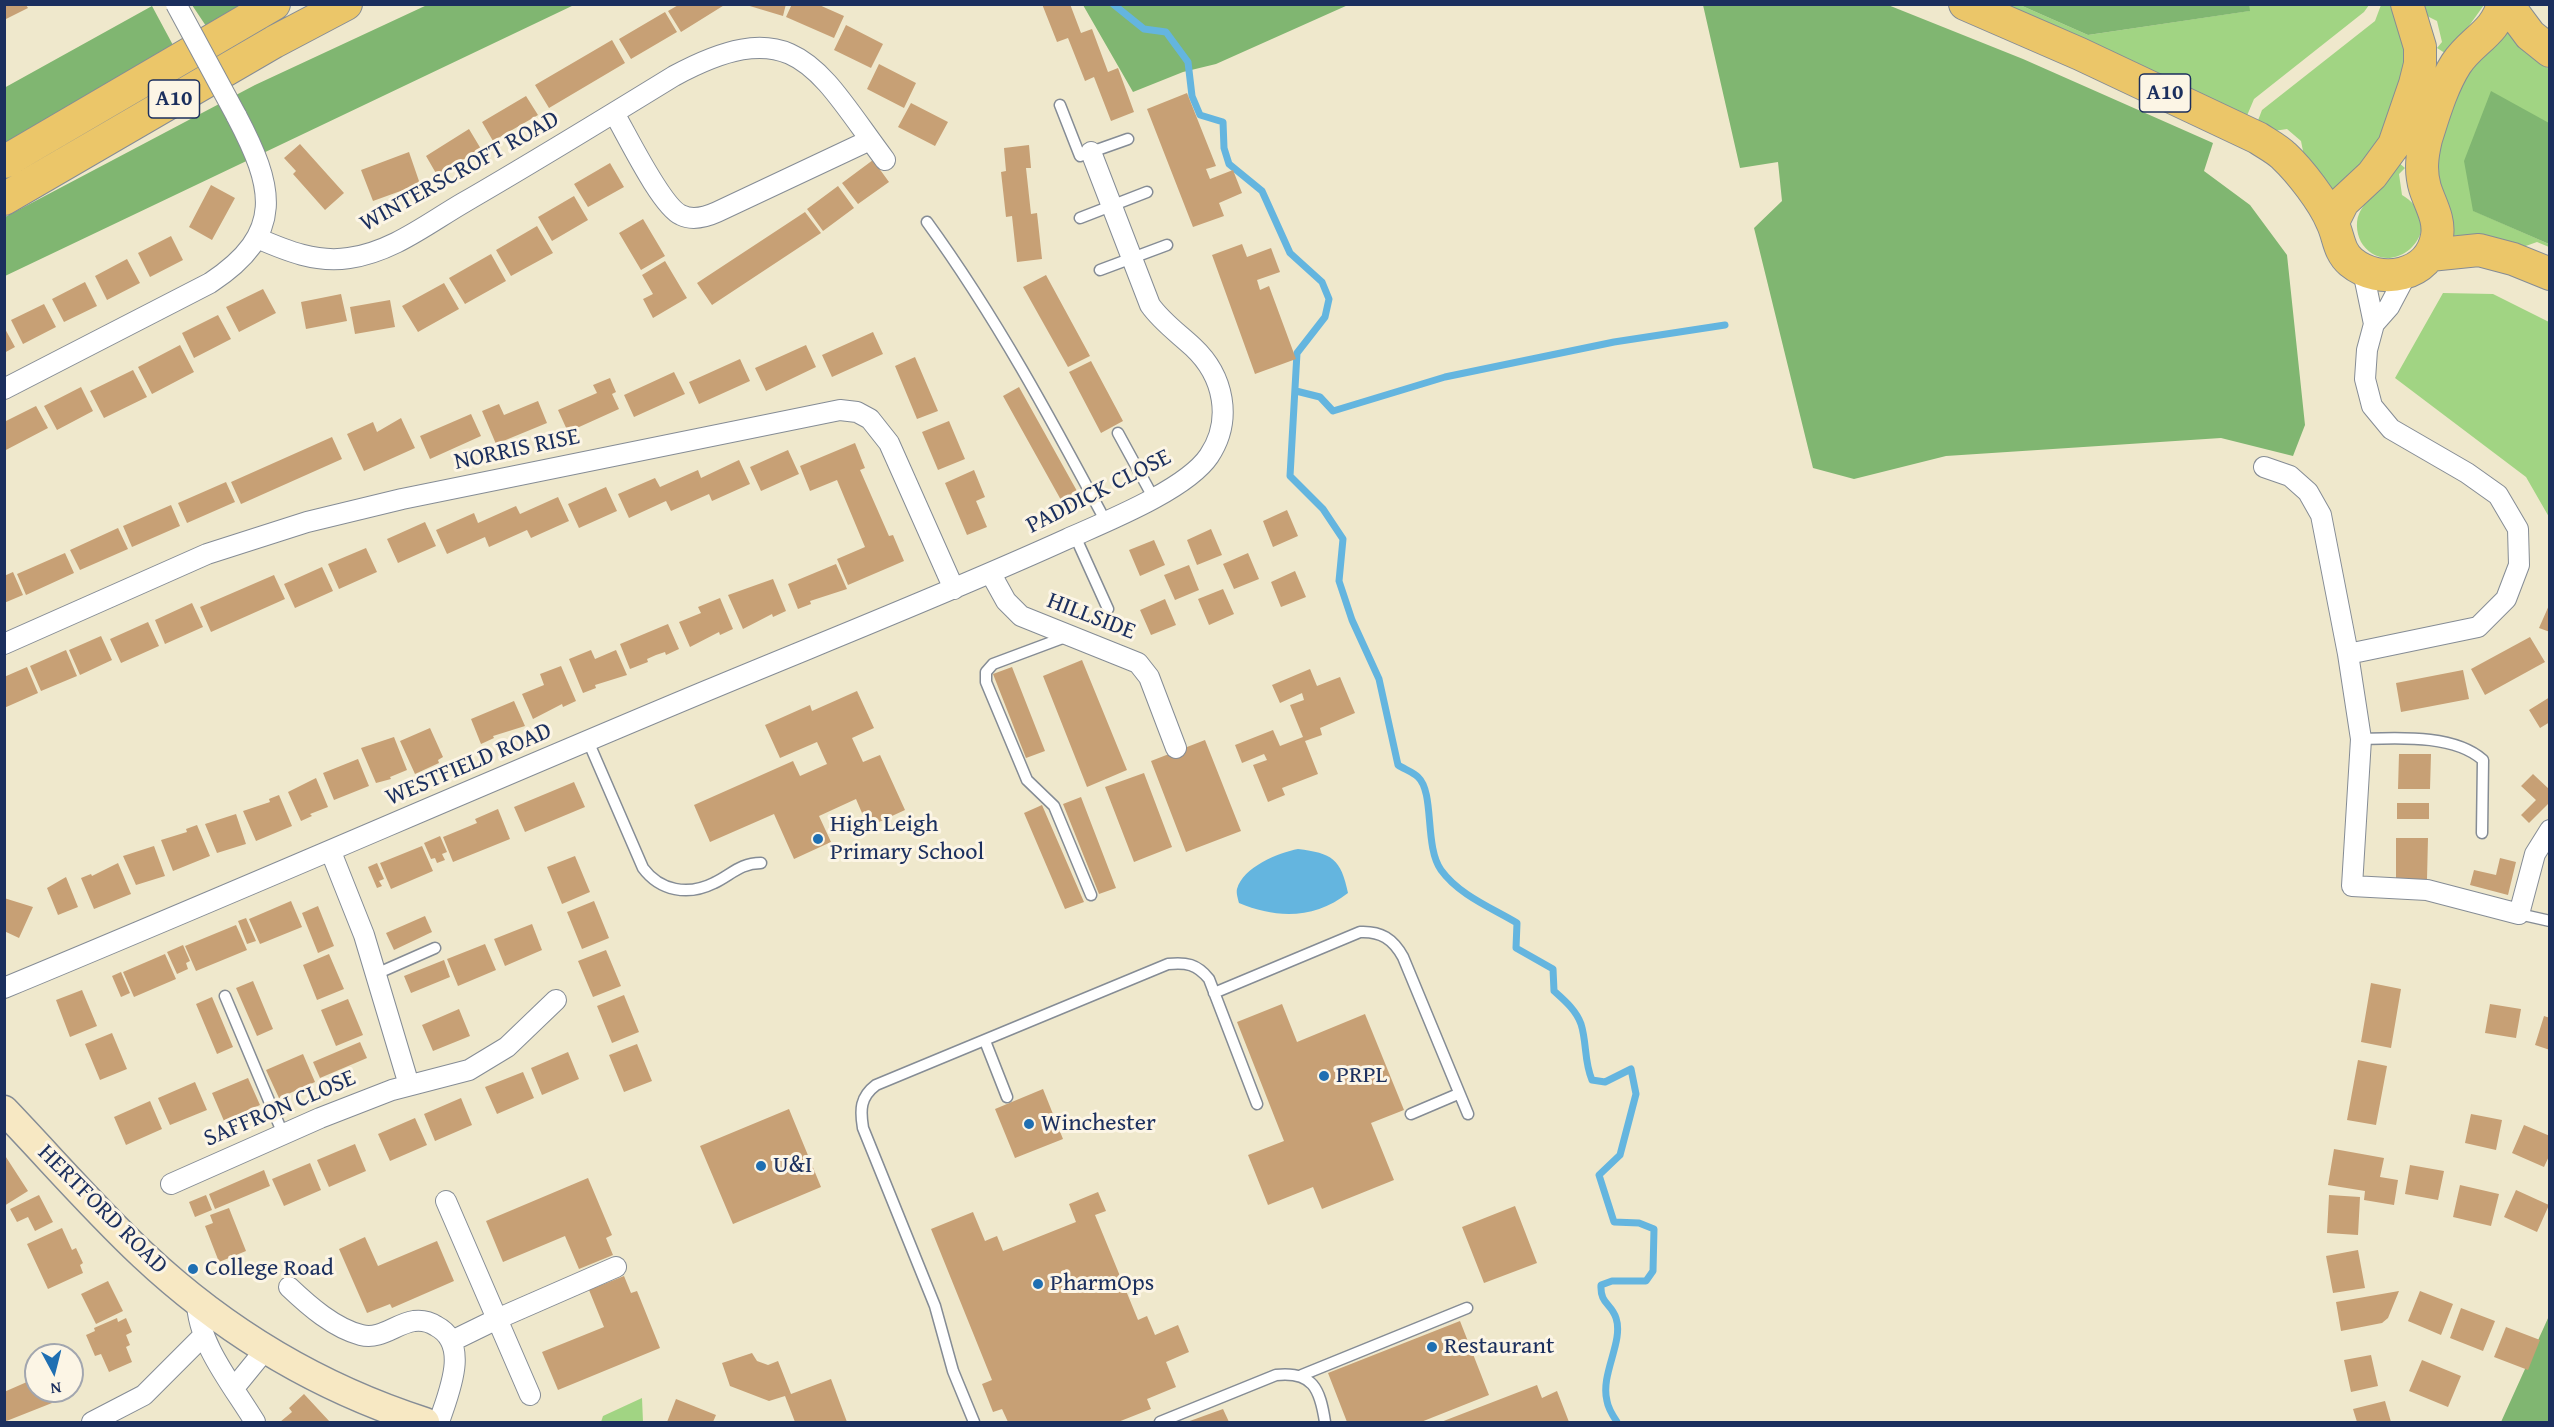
<!DOCTYPE html>
<html>
<head>
<meta charset="utf-8">
<style>
	body { margin:0 }
	#map { position:relative; width:2554px; height:1427px; overflow:hidden; background:#efe8cc; font-family:"Gentium Book Plus",serif }
	canvas { display:block }
	.frame { position:absolute; inset:0; border:6px solid #1b2f5e; pointer-events:none }
	.north { position:absolute; left:24px; top:1343px; width:60px; height:60px; box-sizing:border-box; background:#fcf5e5; border:2px solid #a2a6af; border-radius:50%; rotate:173deg; font-size:16px; font-weight:700; line-height:24px; text-align:center; color:#1b2f5e }
	.north::after { content:''; display:block; margin:auto; width:21px; height:27px; background:#1f6fb2; clip-path:polygon(50% 0,100% 100%,50% 72%,0 100%) }
</style>
</head>
<body>
<div id="map">
<canvas width="2554" height="1427"></canvas>
<div class="frame"></div>
<div class="north">N</div>
</div>
<script>
const g = document.querySelector('canvas').getContext('2d');
g.lineJoin = 'round';
function fill(path, color) { g.fillStyle = color; g.fill(path, 'evenodd'); }
function trace(path, color, width, dash) { g.strokeStyle = color; g.lineWidth = width; g.lineCap = dash ? 'butt' : 'round'; g.setLineDash(dash || []); g.stroke(path); }
function write(font, color, halo, rows, align = 'center') {
  g.font = font + ' "Gentium Book Plus",serif'; g.lineWidth = 6; g.setLineDash([]); g.textBaseline = 'middle'; g.strokeStyle = halo; g.fillStyle = color; for (const [text, x, y, turn = 0] of rows) {
    g.save(); g.translate(x, y); g.rotate((+turn || 0) * Math.PI / 180); g.textAlign = isNaN(turn) ? turn : align; if (halo) g.strokeText(text, 0, 0); g.fillText(text, 0, 0); g.restore();
  }
}
const green = new Path2D(`
	M1996,5h24l68,30 161,-24v-6h120l-5,7 -110,87 -8,19z
	M2381,5h11l16,43 -20,83 -20,30 -34,31 -30,-36 -3,-15 -14,-12 -13,2 -17,-8 5,-13 113,-89z
	M2420,5h64l-36,50 -11,-7 5,-6 -5,-21 -12,-6z
	M2509,31l25,28 15,10v54l-75,88 75,33v3l-12,-5 -17,6 -22,-9 -26,-4 -22,1c-6,-25 -15,-51 -15,-77 -1,-22 24,-75 38,-93 10,-13 25,-22 36,-35z
	M2398,162l7,6 -6,6 3,21c51,31 -9,89 -39,50 -6,-8 -8,-22 -4,-31 5,-12 30,-39 39,-52z
	M2443,293l50,1 56,28v195l-23,-40 -131,-99z
	M642,1398l1,24h-42l2,-6z`);
const forest = new Path2D(`
	M2249,4l1,7 -162,24 -68,-30z
	M192,5h62l-46,24z
	M427,5h147l-569,271v-59l250,-132z
	M1083,5h265l-132,59 -33,8 -50,20z
	M1703,5h185l135,54 190,84 -9,28 46,34 37,50 18,170 -12,31 -72,-18 -275,18 -92,23 -41,-11 -59,-240 28,-27 -4,-39 -38,6z
	M152,6l22,41 -169,100 -1,-59z
	M2491,91l58,32v121l-76,-33 -9,-50z
	M2549,1316v106h-48z`);
const water = new Path2D(`
	M1298,849c34,4 43,10 50,44 -33,26 -71,26 -109,10 -1,-4 -3,-10 -2,-14 6,-22 41,-36 61,-40z`);
const stream = new Path2D(`
	M1113,4l31,25 22,3 22,30 4,34 8,19 23,7 1,26 5,16 33,27 28,62 32,29 7,17 -4,18 -28,36 -7,123 33,33 20,30 -4,42 13,39 27,59 19,86c6,4 15,7 20,12 17,16 6,69 23,93 18,25 51,38 76,53l-1,25 37,21 1,22c10,9 22,19 27,33 6,19 3,38 11,56l13,2 26,-13 5,25 -16,61 -21,20 15,47 25,1 15,6 -1,42 -7,10h-34l-11,4c-1,19 10,18 15,33 8,24 -16,56 -9,83 1,7 6,15 10,21
	M1296,391l24,6 13,14 112,-34 169,-35 111,-17`);
const building = new Path2D(`
	M680,4h46l-45,28 -13,-21z
	M743,4h43l-3,12z
	M792,4h25l27,12 -10,22 -48,-21z
	M1042,4h28l11,29 11,-4 16,43 10,-4 16,44 -23,9 -17,-44 -9,4 -17,-43 -11,4z
	M4,5h22l2,3 -24,12z
	M665,12l12,20 -46,27 -12,-20z
	M846,25l37,19 -12,24 -37,-18z
	M612,40l13,23 -76,45 -14,-23z
	M879,64l37,19 -12,25 -37,-19z
	M1187,93l29,73 -10,3 4,10 23,-9 9,23 -23,10 5,13 -31,11 -46,-118z
	M526,96l12,19 -45,26 -11,-19z
	M911,103l37,19 -13,24 -37,-19z
	M469,129l12,20 -44,26 -11,-19z
	M300,144l44,49 -19,17 -32,-36 3,-3 -12,-13z
	M1029,145l2,23h-5l5,46 6,-1 5,46 -25,3 -5,-46 -6,1 -5,-45 5,-1 -2,-23z
	M409,152l11,32 -47,17 -12,-31z
	M873,160l16,22 -31,22 -16,-21z
	M610,163l14,24 -36,20 -14,-23z
	M211,185l24,13 -23,42 -23,-13z
	M838,186l16,22 -31,23 -16,-22z
	M574,196l14,24 -36,21 -14,-24z
	M805,212l16,21 -109,72 -15,-22z
	M643,219l22,37 -24,14 -22,-37z
	M537,226l16,27 -42,23 -15,-26z
	M171,236l12,24 -33,17 -12,-24z
	M1242,244l5,13 24,-9 9,24 -23,8 3,10 9,-4 27,73 -41,15 -43,-119z
	M491,254l15,27 -41,23 -16,-26z
	M127,259l13,24 -33,17 -12,-24z
	M665,261l22,37 -34,20 -10,-19 10,-5 -11,-19z
	M1046,275l44,81 -22,11 -45,-80z
	M85,282l12,24 -33,16 -12,-23z
	M444,283l15,26 -41,23 -16,-26z
	M263,289l13,24 -37,19 -13,-25z
	M341,294l6,27 -41,8 -5,-27z
	M390,300l5,27 -40,7 -5,-27z
	M44,304l12,23 -33,17 -12,-24z
	M218,315l13,24 -37,19 -12,-25z
	M4,327l11,20 -11,6z
	M873,332l10,22 -51,23 -10,-22z
	M180,345l14,27 -42,22 -14,-27z
	M806,345l10,22 -50,24 -11,-23z
	M915,357l23,54 -21,8 -22,-53z
	M740,359l10,22 -51,23 -10,-22z
	M1091,361l32,60 -22,12 -32,-61z
	M133,370l14,27 -43,21 -14,-27z
	M674,372l11,22 -51,23 -10,-22z
	M610,378l6,14 -4,2 7,15 -51,23 -10,-22 39,-17 -4,-8z
	M81,387l12,24 -36,19 -13,-24z
	M1019,387l63,113 -16,9 -63,-113z
	M538,401l9,22 -51,21 -14,-33 17,-7 5,11z
	M36,406l12,22 -44,23v-29z
	M471,414l10,22 -51,23 -10,-23z
	M401,418l14,30 -51,23 -17,-37 26,-12 4,10z
	M949,421l16,38 -27,11 -16,-38z
	M332,437l10,22 -101,45 -10,-22z
	M855,443l10,25 -5,2 29,66 4,-1 11,26 -56,24 -11,-26 28,-12 -28,-67 -27,11 -10,-25z
	M788,450l11,24 -38,17 -11,-24z
	M739,460l11,24 -38,17 -3,-7 -38,17 -5,-10 -37,17 -11,-24 37,-16 5,9 38,-17 3,8z
	M974,470l11,27 -9,4 11,26 -20,8 -22,-52z
	M226,482l9,20 -48,21 -9,-20z
	M606,487l11,24 -38,17 -11,-24z
	M558,497l11,24 -38,17 -4,-8 -38,17 -4,-10 -38,17 -11,-24 38,-17 4,10 38,-17 4,8z
	M171,505l9,21 -48,21 -9,-21z
	M1287,510l11,26 -25,11 -10,-26z
	M425,522l11,24 -38,17 -11,-24z
	M118,528l10,21 -48,21 -10,-20z
	M1211,529l11,26 -25,10 -10,-25z
	M1154,540l11,25 -25,11 -11,-26z
	M366,548l11,24 -38,17 -11,-25z
	M65,553l9,20 -48,22 -9,-21z
	M1248,553l11,26 -25,10 -11,-25z
	M836,564l11,25 -37,12 1,3 -13,5 -10,-25z
	M1189,565l10,25 -24,10 -11,-25z
	M322,567l11,24 -38,17 -11,-24z
	M1295,571l11,26 -25,10 -10,-25z
	M13,572l10,23 -19,8v-27z
	M274,575l11,24 -74,33 -11,-25z
	M773,579l13,32 -13,6 -1,-3 -29,15 -15,-34z
	M1223,589l11,25 -25,11 -11,-26z
	M720,598l13,31 -13,6 -1,-3 -29,15 -11,-25 22,-9 -3,-6z
	M1165,599l11,26 -25,10 -11,-25z
	M192,603l11,24 -38,17 -10,-24z
	M2550,603v29l-11,-4z
	M148,622l11,24 -38,17 -11,-24z
	M668,624l11,25 -13,6 -1,-3 -9,3 -9,4 1,3 -18,7 -10,-25z
	M101,636l11,24 -32,15 -11,-25z
	M2530,637l15,25 -60,33 -14,-26z
	M66,650l11,26 -36,15 -11,-25z
	M591,650l4,9 21,-9 11,25 -32,10 1,3 -13,5 -14,-34z
	M1082,660l45,110 -40,17 -44,-111z
	M561,666l15,35 -13,6 -1,-3 -29,15 -11,-25 22,-9 -4,-11z
	M27,667l11,26 -34,15v-31z
	M1012,667l33,84 -19,7 -33,-84z
	M1310,669l7,17 23,-9 15,36 -35,15 2,7 -17,6 13,33 -36,14 3,7 -17,7 -15,-37 14,-5 -3,-6 -22,9 -7,-18 38,-15 7,16 23,-9 -13,-32 14,-5 -2,-7 -22,10 -8,-18z
	M2463,670l6,29 -68,13 -5,-29z
	M857,691l17,37 -22,10 11,24 17,-7 25,55 -37,17 -12,-28 -37,17 12,26 -37,17 -20,-45 -64,28 -16,-37 99,-44 7,15 27,-12 -10,-22 -37,16 -15,-33 45,-20 2,6z
	M2550,697v25l-10,6 -11,-18z
	M514,701l11,25 -32,10 1,2 -13,6 -10,-25z
	M430,728l13,29 -5,3 1,3 -24,11 -15,-33z
	M394,737l13,33 -17,7 1,2 -15,4 -15,-35z
	M1205,740l36,91 -55,21 -35,-91z
	M2399,754h32l-1,35h-32z
	M358,759l11,27 -35,14 -11,-27z
	M1144,773l28,74 -38,15 -29,-75z
	M2533,774l17,16v12l-21,21 -8,-8 15,-15 -15,-14z
	M316,778l12,29 -18,7 2,2 -11,5 -13,-29z
	M574,782l11,25 -60,25 -11,-25z
	M279,795l13,31 -36,15 -13,-30 27,-9 -1,-3z
	M1081,797l35,91 -17,6 -36,-90z
	M2397,803h32v16h-32z
	M1042,805l42,97 -19,7 -41,-96z
	M498,809l12,30 -57,23 -10,-25 34,-14 -2,-4z
	M236,814l10,30 -29,9 -12,-29z
	M197,825l13,31 -37,15 -12,-31 26,-8 -1,-3z
	M440,836l7,16 -5,2 3,6 -8,3 -2,-5 -4,1 -7,-16z
	M2396,838h32l-1,41h-31z
	M154,846l11,30 -29,9 -13,-29z
	M422,846l11,25 -42,18 -11,-26z
	M575,856l15,36 -28,12 -15,-37z
	M2500,858l16,4 -8,33 -38,-10 4,-15 22,5z
	M118,863l13,31 -37,15 -13,-31 10,-4 1,2z
	M377,863l7,16 -5,2 3,5 -5,2 -9,-21z
	M66,877l12,30 -20,8 -11,-27z
	M4,898l29,9 -14,31 -15,-7z
	M291,901l11,26 -42,17 -11,-25z
	M594,901l15,37 -27,11 -15,-37z
	M318,906l16,40 -16,7 -16,-40z
	M425,916l7,16 -38,18 -8,-17z
	M246,918l10,23 -9,3 -9,-23z
	M532,924l10,26 -37,16 -11,-27z
	M236,925l11,25 -51,21 -11,-25z
	M485,944l11,26 -38,16 -11,-27z
	M183,945l7,16 -4,2 2,6 -11,5 -10,-22z
	M606,950l15,36 -28,11 -15,-36z
	M165,954l11,25 -42,18 -11,-25z
	M329,954l15,35 -27,11 -14,-35z
	M444,960l6,17 -39,16 -7,-17z
	M121,972l9,21 -9,4 -9,-21z
	M253,981l20,48 -16,7 -21,-48z
	M2371,983l30,6 -10,59 -30,-6z
	M82,990l15,36 -27,11 -14,-37z
	M624,995l15,37 -27,11 -15,-37z
	M212,997l21,50 -16,7 -21,-50z
	M348,999l15,36 -27,11 -15,-36z
	M1282,1004l15,38 68,-28 39,96 -33,13 23,57 -72,29 -9,-22 -45,18 -20,-50 36,-14 -47,-119z
	M2490,1004l31,5 -5,29 -31,-5z
	M459,1009l11,27 -37,15 -11,-26z
	M2544,1016l6,2v32l-15,-5z
	M112,1033l15,36 -27,11 -15,-36z
	M360,1042l7,16 -47,20 -7,-16z
	M637,1044l15,37 -28,11 -15,-37z
	M568,1052l11,27 -37,16 -11,-27z
	M303,1054l12,28 -36,16 -13,-28z
	M2358,1060l29,6 -11,59 -29,-5z
	M523,1072l11,26 -37,16 -12,-27z
	M248,1078l12,27 -36,16 -12,-28z
	M195,1082l12,28 -37,15 -12,-27z
	M1043,1089l20,50 -48,19 -20,-49z
	M461,1098l11,27 -37,16 -11,-27z
	M150,1101l12,28 -36,16 -12,-28z
	M789,1109l32,78 -88,37 -33,-78z
	M2471,1114l31,6 -6,30 -31,-7z
	M415,1118l12,27 -37,16 -12,-27z
	M2524,1125l26,11v18l-6,13 -32,-14z
	M355,1144l11,27 -37,16 -12,-27z
	M2334,1149l50,9 -4,19 18,3 -4,25 -30,-5 1,-9 -37,-6z
	M4,1154l24,37 -24,15z
	M310,1163l11,27 -37,16 -12,-27z
	M2410,1165l34,6 -6,29 -33,-6z
	M264,1170l6,16 -55,23 -6,-15z
	M588,1178l24,57 -6,3 7,17 -34,14 -14,-33 -62,26 -17,-41z
	M2460,1185l39,9 -8,32 -38,-9z
	M2516,1190l33,15 -12,27 -33,-15z
	M1098,1192l8,19 -11,4 43,105 9,-4 8,19 23,-10 11,27 -23,10 10,25 -29,12 4,10 -33,13h-110l-6,-13 -9,3 -11,-28 10,-4 -61,-151 42,-17 12,29 12,-5 6,15 73,-29 -7,-18z
	M39,1195l14,27 -18,9 -7,-14 -11,5 -7,-13z
	M206,1195l6,15 -17,7 -6,-15z
	M2329,1195l31,2 -2,38 -31,-2z
	M1515,1206l22,57 -53,20 -22,-56z
	M229,1208l17,43 -27,11 -14,-36 8,-3 -3,-8z
	M62,1228l10,22 4,-2 7,15 -3,2 3,8 -35,16 -21,-45z
	M365,1237l13,29 59,-25 17,40 -62,27 -2,-4 -23,9 -28,-64z
	M2358,1250l7,38 -32,5 -7,-37z
	M624,1276l7,17 6,-2 23,57 -102,42 -16,-38 62,-25 -15,-37z
	M108,1281l15,30 -27,13 -15,-30z
	M2399,1291l-11,27 -6,5 -41,8 -5,-29z
	M2420,1291l33,13 -12,31 -33,-14z
	M2461,1308l34,13 -12,30 -33,-13z
	M117,1318l1,4 8,-4 6,14 -6,3 4,10 -4,2 6,15 -23,10 -8,-18 -6,2 -9,-21 9,-4 -1,-3z
	M1460,1321l29,74 -68,27h-74l-19,-49z
	M2506,1327l34,13 -12,30 -34,-13z
	M752,1353l5,8 11,4 10,-4 13,33 40,-15 16,43h-52l-10,-26 -16,5 -39,-15 -8,-23z
	M2371,1355l7,31 -27,6 -7,-32z
	M2422,1360l39,16 -13,31 -39,-16z
	M36,1378v13h10l6,12 -48,19v-30z
	M1537,1385l5,13 15,-7 12,31h-128z
	M304,1394l26,28h-50l12,-10 -3,-4z
	M676,1399l40,16 -3,7h-46z
	M2385,1401l6,21h-34l-4,-13z
	M1223,1409l6,13h-42z`);
const service = new Path2D(`
	M1060,105l20,51 48,-17
	M1080,218l67,-26
	M927,222c69,95 124,197 179,300
	M1100,270l67,-25
	M1118,433l35,64
	M1075,536l33,73
	M1068,636l-75,28 -7,8v10l41,98 27,26 37,89
	M2361,739c37,-1 93,-5 122,21l-1,73
	M588,741l55,127c17,23 45,28 71,15 17,-8 26,-20 47,-20
	M2519,914l31,7
	M376,974l59,-26
	M1214,993l146,-61c21,-1 33,7 43,25l65,157
	M225,996l58,138
	M985,1041l22,56
	M1411,1114l47,-20
	M1302,1375l165,-67
	M974,1422l-21,-51 -18,-65 -72,-178c-3,-18 -3,-31 13,-43l292,-121c18,-2 29,0 41,15l48,125
	M1160,1422l116,-47c37,-4 44,14 49,47`);
const minor = new Path2D(`
	M614,113c13,22 47,93 67,102 12,6 25,2 36,-3l153,-72
	M257,238c30,13 59,25 92,20 43,-6 78,-34 114,-55 71,-41 141,-84 211,-127 122,-66 143,-7 211,84
	M2363,271l11,53
	M2407,273l-18,34 -15,17 -7,26 -2,29 7,27 19,23 76,44 31,22 20,34 1,36 -13,34 -28,28 -130,27 13,85 -9,147 75,4 92,24 16,-60 15,-24
	M4,389l206,-106c76,-50 64,-96 26,-168
	M2264,467l26,9 18,16 13,23 27,139
	M991,574l15,27 15,15 117,47 11,14 27,71
	M4,644l203,-90 100,-32 95,-23 438,-89 17,2 13,7 19,24 65,146
	M331,852l33,83 45,150
	M4,988c235,-97 467,-199 702,-297 120,-50 242,-98 361,-152 38,-17 119,-49 142,-83 24,-36 15,-80 -16,-109 -15,-14 -31,-25 -43,-42l-59,-153
	M171,1184l149,-66 72,-28 77,-20 38,-23 49,-47
	M446,1201l84,194
	M289,1287c20,19 45,41 72,48 20,5 34,-11 53,-14 8,-1 16,1 22,5 35,18 12,68 3,96
	M197,1301c0,42 37,86 58,121
	M452,1341l45,-22 119,-52
	M234,1388l31,-38
	M92,1422l52,-27 59,-59`);
const secondary = new Path2D(`
	M4,1110c46,48 90,99 139,145 81,76 176,133 282,167`);
const primary = new Path2D(`
	M1965,4l115,50 178,84c9,6 19,11 26,18 16,15 40,46 48,66 7,14 6,29 19,40 29,24 79,15 86,-26 3,-17 -7,-32 -12,-48 -5,-17 -3,-32 1,-49 8,-25 16,-53 30,-75 16,-24 39,-30 47,-60
	M2507,4l23,31 20,16
	M4,162l270,-158
	M4,199l270,-157 72,-38
	M2333,222l10,-20 29,-27 22,-30 21,-61 5,-20v-17l-13,-43
	M2430,255l49,-5 34,9 37,15`);
const minorBridge = new Path2D(`
	M176,4l60,111`);
const markers = [
	[818,839,6,"#1f6fb2"],
	[1324,1076,6,"#1f6fb2"],
	[1029,1124,6,"#1f6fb2"],
	[761,1166,6,"#1f6fb2"],
	[193,1269,6,"#1f6fb2"],
	[1038,1284,6,"#1f6fb2"],
	[1432,1347,6,"#1f6fb2"]
];
const shields = [
	[2165,93,51],
	[174,99,51]
];
const shieldNames = [
	["A10",2165,93],
	["A10",174,99]
];
const streetNames = [
	["WINTERSCROFT ROAD",460,172,-29],
	["NORRIS RISE",517,450,-12],
	["PADDICK CLOSE",1099,492,-27],
	["HILLSIDE",1091,617,21],
	["WESTFIELD ROAD",469,765,-23],
	["SAFFRON CLOSE",280,1109,-23],
	["HERTFORD ROAD",102,1210,45]
];
const poiNames = [
	["High Leigh",830,825],
	["Primary School",830,853],
	["PRPL",1336,1076],
	["Winchester",1041,1124],
	["U&I",773,1166],
	["College Road",205,1269],
	["PharmOps",1050,1284],
	["Restaurant",1444,1347]
];
fill(green, '#a1d483');
fill(forest, '#80b671');
fill(water, '#64b5df');
trace(stream, '#64b5df', 7);
fill(building, '#c7a075');
trace(service, '#858c95', 13);
trace(minor, '#858c95', 22);
trace(secondary, '#858c95', 31);
trace(primary, '#858c95', 34);
trace(service, '#fff', 10);
trace(minor, '#fff', 20);
trace(secondary, '#f7e8c3', 28);
trace(primary, '#ebc669', 32);
trace(minorBridge, '#858c95', 22, []);
trace(minorBridge, '#fff', 20);
for (const [x, y, r, color] of markers) { const dot = new Path2D(); dot.arc(x, y, r, 0, 2 * Math.PI); g.fillStyle = color; g.fill(dot); trace(dot, '#fcf5e5', 2); }
for (const [x, y, w] of shields) { const box = new Path2D(); box.roundRect(x - w / 2, y - 19, w, 38, 4.5); g.fillStyle = '#fcf5e5'; g.fill(box); trace(box, '#1b2f5e', 1.5); }
write('bold 22px', '#1b2f5e', null, shieldNames);
write('24px', '#1b2f5e', '#fcf5e5', streetNames);
write('24px', '#1b2f5e', '#fcf5e5', poiNames, 'left');
</script>
</body>
</html>
